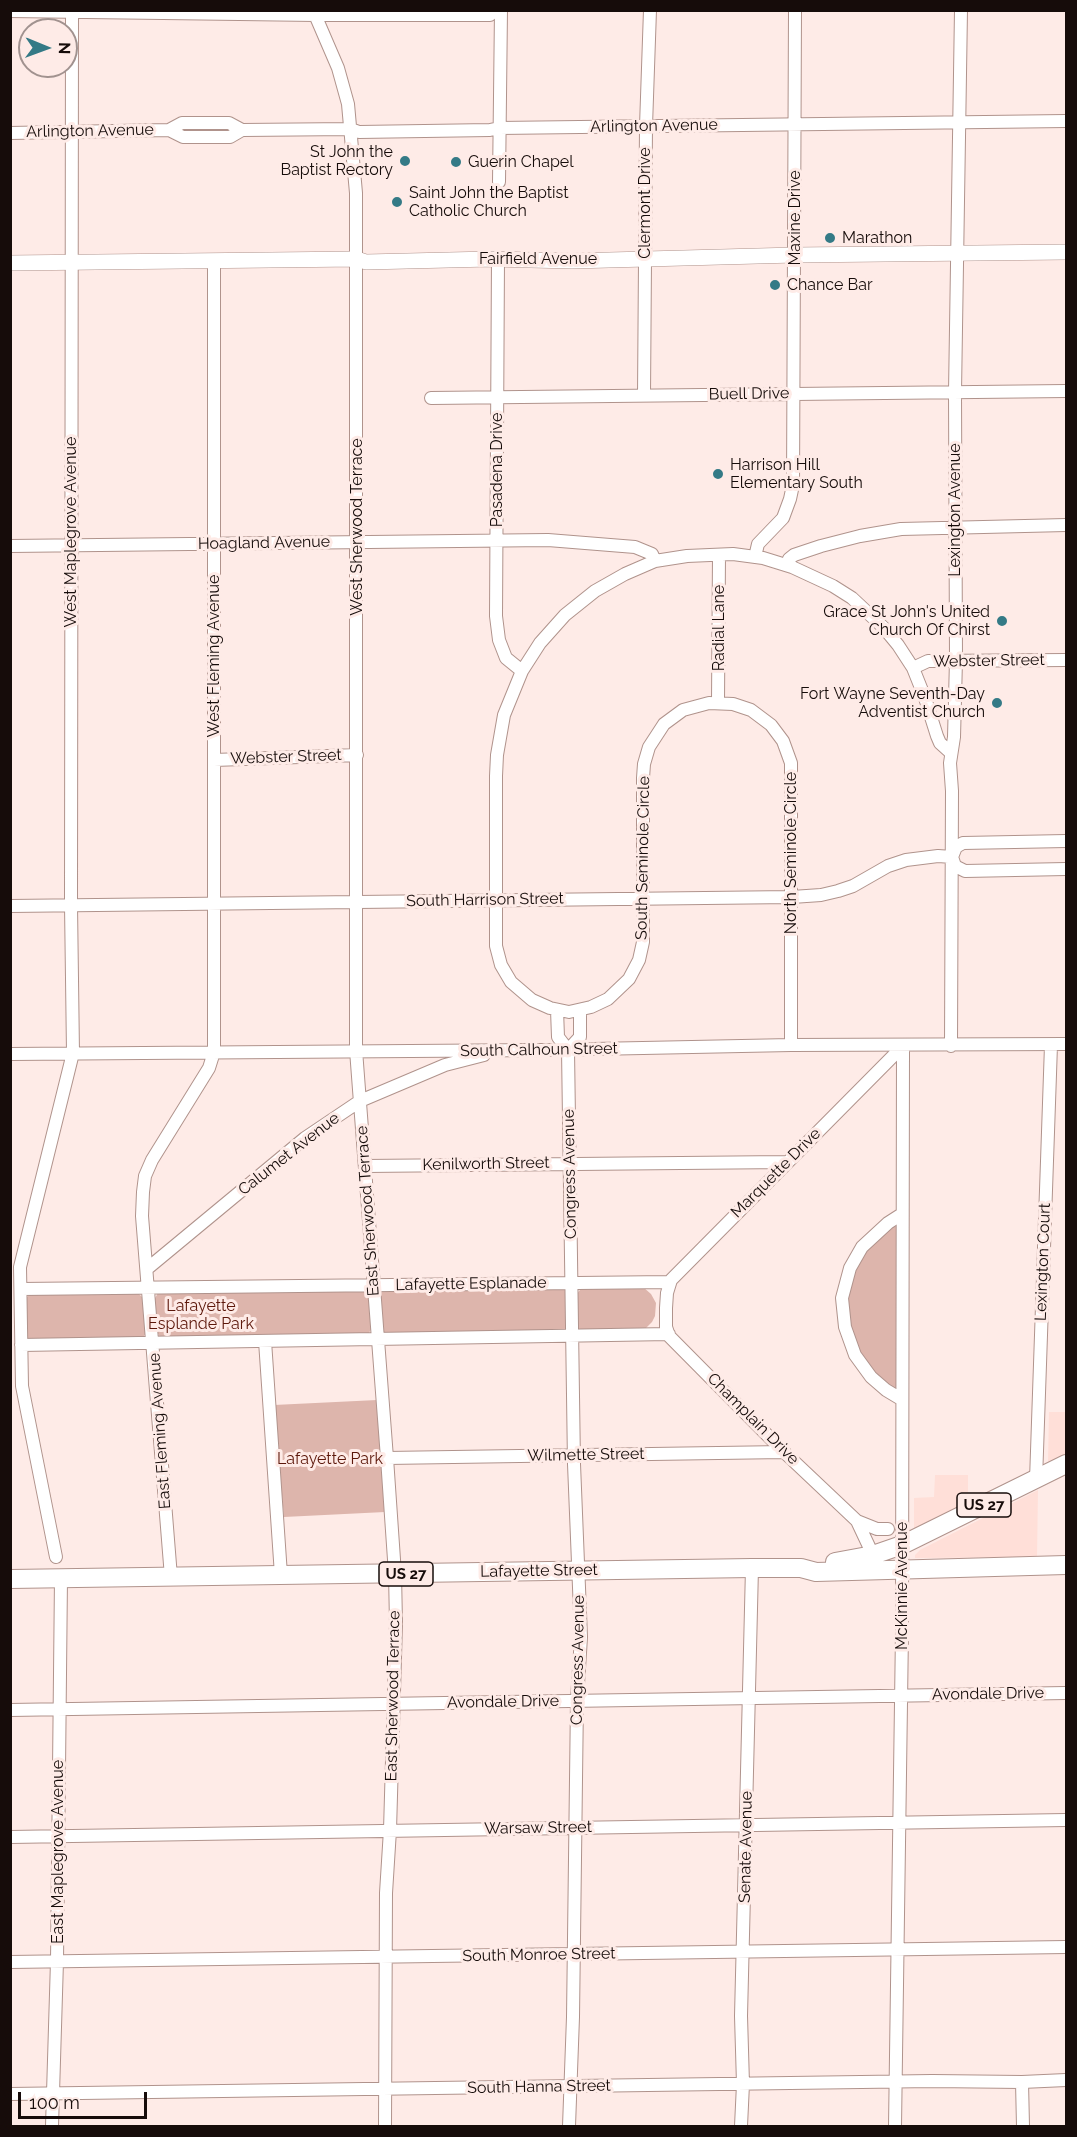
<!DOCTYPE html>
<html>
<head>
<meta charset="utf-8">
<style>
  body { margin:0 }
  #map { position:relative; width:1077px; height:2137px; overflow:hidden; background:#feebe7; font-family:Raleway,sans-serif }
  canvas { display:block }
  .frame { position:absolute; inset:0; border:12px solid #160c0a; pointer-events:none }
  .north { position:absolute; left:18px; top:18px; width:60px; height:60px; box-sizing:border-box; background:#feebe7; border:2px solid #a1928f; border-radius:50%; rotate:91deg; font-size:16px; font-weight:700; line-height:24px; text-align:center; color:#160c0a }
  .north::after { content:''; display:block; margin:auto; width:21px; height:27px; background:#347a86; clip-path:polygon(50% 0,100% 100%,50% 72%,0 100%) }
  .scale { position:absolute; left:18px; top:2092px; width:129px; height:27px; box-sizing:border-box; border:3px solid #160c0a; border-top:0; padding-left:8px; font-size:18px; line-height:21px; white-space:nowrap; color:#160c0a; -webkit-text-stroke:4px #feebe7; paint-order:stroke }
</style>
</head>
<body>
<div id="map">
<canvas width="1077" height="2137"></canvas>
<div class="frame"></div>
<div class="north">N</div>
<div class="scale">100 m</div>
</div>
<script>
const c = document.querySelector('canvas').getContext('2d');
c.lineJoin = 'round';
function fill(path, color) { c.fillStyle = color; c.fill(path, 'evenodd'); }
const shape = rows => new Path2D(rows.map(r => 'M' + r).join(''));
function trace(path, color, width, dash) { c.strokeStyle = color; c.lineWidth = width; c.lineCap = dash ? 'butt' : 'round'; c.setLineDash(dash || []); c.stroke(path); }
function label(font, color, halo, rows, align = 'center') {
  c.font = font + ' Raleway,sans-serif'; c.lineWidth = 6; c.setLineDash([]); c.textBaseline = 'middle'; c.strokeStyle = halo; c.fillStyle = color; for (const [text, x, y, turn = 0] of rows) {
    c.save(); c.translate(x, y); c.rotate((+turn || 0) * Math.PI / 180); c.textAlign = isNaN(turn) ? turn : align; if (halo) c.strokeText(text, 0, 0); c.fillText(text, 0, 0); c.restore();
  }
}
fill(shape([
  [1049,1412,1066,1412,1066,1455,1051,1463,1048,1462],
  [935,1475,968,1475,968,1504,917,1530,914,1528,914,1498,934,1497],
  [1038,1490,1037,1557,915,1558,915,1555,920,1550]
]), '#ffdfd8');
fill(shape([
  [894,1226,898,1228,897,1386,894,1389,879,1377,867,1365,858,1350,851,1334,848,1298,857,1266,868,1247,879,1235],
  [582,1287,643,1287,651,1294,656,1303,655,1316,652,1322,644,1330,580,1330,578,1327,577,1294],
  [562,1288,566,1291,567,1327,564,1331,384,1334,381,1330,380,1293,385,1289],
  [364,1290,369,1295,371,1329,368,1335,160,1337,157,1332,154,1300,158,1293],
  [138,1293,144,1299,146,1333,142,1339,30,1340,27,1337,25,1299,30,1294],
  [377,1400,385,1512,284,1517,274,1405]
]), '#ddb5ac');
const minor = shape([
  [313,10,338,68,348,104,356,193,356,1050,387,1458,395,1574,396,1623,390,1830,386,1893,385,2126],
  [10,11,316,15,490,15,495,10],
  [169,130,183,137,230,137,242,130],
  [10,133,169,130,182,123,229,123,242,130,351,129,359,132,490,130,499,128,1066,121],
  [499,182,501,10],
  [498,259,496,616,499,640,506,658,522,671],
  [644,395,646,126,650,10],
  [431,398,1066,391],
  [10,546,548,540,635,547,652,554,655,561],
  [755,557,758,544,783,518,790,499,793,485,795,10],
  [787,565,789,559,794,555,821,546,860,536,901,529,1066,525],
  [913,668,928,661,1066,660],
  [718,702,719,555],
  [214,760,357,755],
  [1066,841,963,843,956,847,952,857,955,866,965,871,1066,869],
  [10,906,792,897,821,895,838,891,853,886,888,866,906,860,938,856,952,857],
  [557,1010,558,1037,568,1050],
  [791,1045,791,763,783,741,771,725,751,710,733,704,709,703,683,710,664,724,649,747,644,764,643,778,643,942,639,960,629,979,608,999,591,1007,569,1012,550,1008,532,1000,511,982,501,965,496,946,496,776,497,755,504,715,522,671,540,643,565,615,595,591,625,574,655,561,687,556,733,554,763,558,792,567,833,586,852,598,884,628,898,645,913,668,925,698,937,736,940,743,950,752],
  [951,1046,952,791,950,763,954,737,956,660,955,392,961,10],
  [568,1050,574,1464,581,1637,577,1700,573,2017,569,2126],
  [568,1050,580,1037,580,1011],
  [10,1054,544,1050,791,1045,1066,1044],
  [365,1166,786,1162],
  [148,1268,305,1138,360,1101,445,1065,484,1055],
  [21,1289,670,1282],
  [265,1341,281,1575],
  [21,1345,669,1334],
  [901,1399,886,1390,871,1377,855,1355,845,1327,842,1298,850,1268,862,1247,888,1223,902,1214],
  [387,1458,784,1452],
  [1036,1480,1051,1045],
  [857,1521,877,1529,888,1529],
  [873,1555,857,1521,784,1452,669,1336,666,1327,666,1308,667,1293,671,1280,903,1046],
  [56,1557,22,1386,20,1267,73,1053,71,905,72,10],
  [171,1577,142,1216,143,1192,145,1176,152,1160,209,1068,214,1052,214,260],
  [10,1710,1066,1693],
  [10,1837,1066,1820],
  [10,1962,1066,1947],
  [1022,2082,1023,2126],
  [10,2094,932,2081,1022,2082,1066,2080],
  [52,2126,57,1961,61,1578],
  [741,2126,743,2084,741,2016,752,1568],
  [895,2126,902,1632,903,1046]
]);
const major = shape([
  [10,263,357,259,366,262,490,259,572,261,795,255,1066,252]
]);
const highway = shape([
  [835,1562,873,1555,902,1545,1066,1464],
  [10,1579,752,1568,801,1568,816,1572,1066,1565]
]);
trace(minor, '#b0938c', 14);
trace(major, '#b0938c', 16);
trace(highway, '#b0938c', 20);
trace(minor, '#fff', 12);
trace(major, '#fff', 15);
trace(highway, '#fff', 18);
for (const [x, y, r, color] of [
  [405,161,6,"#347a86"],
  [456,162,6,"#347a86"],
  [397,202,6,"#347a86"],
  [830,238,6,"#347a86"],
  [775,285,6,"#347a86"],
  [718,474,6,"#347a86"],
  [1002,621,6,"#347a86"],
  [997,703,6,"#347a86"]
]) { const dot = new Path2D(); dot.arc(x, y, r, 0, 2 * Math.PI); c.fillStyle = color; c.fill(dot); trace(dot, '#feebe7', 2); }
for (const [x, y, w] of [
  [984,1505,54],
  [406,1574,54]
]) { const box = new Path2D(); box.roundRect(x - w / 2, y - 12, w, 24, 4.5); c.fillStyle = '#feebe7'; c.fill(box); trace(box, '#160c0a', 1.5); }
label('bold 15px', '#160c0a', null, [
  ["US 27",984,1505],
  ["US 27",406,1574]
]);
label('16px', '#160c0a', '#feebe7', [
  ["Arlington Avenue",654,126,-1],
  ["Arlington Avenue",90,131,-1],
  ["Clermont Drive",645,203,-90],
  ["Maxine Drive",795,218,-90],
  ["Fairfield Avenue",538,259],
  ["Buell Drive",749,394,-1],
  ["Pasadena Drive",497,470,-90],
  ["Lexington Avenue",955,510,-90],
  ["West Sherwood Terrace",357,527,-90],
  ["West Maplegrove Avenue",71,532,-90],
  ["Hoagland Avenue",264,543,-1],
  ["Radial Lane",719,628,-90],
  ["West Fleming Avenue",214,656,-90],
  ["Webster Street",989,661,-1],
  ["Webster Street",286,757,-2],
  ["North Seminole Circle",791,853,-90],
  ["South Seminole Circle",643,858,-89],
  ["South Harrison Street",485,900,-1],
  ["South Calhoun Street",539,1050,-1],
  ["Calumet Avenue",289,1154,-38],
  ["Kenilworth Street",486,1164,-1],
  ["Marquette Drive",776,1173,-45],
  ["Congress Avenue",570,1174,-91],
  ["East Sherwood Terrace",368,1211,-94],
  ["Lexington Court",1043,1262,-88],
  ["Lafayette Esplanade",471,1284,-1],
  ["Champlain Drive",753,1419,45],
  ["East Fleming Avenue",160,1431,-94],
  ["Wilmette Street",586,1455,-1],
  ["Lafayette Street",539,1571,-1],
  ["McKinnie Avenue",902,1586,-90],
  ["Congress Avenue",578,1660,-89],
  ["Avondale Drive",988,1694,-1],
  ["East Sherwood Terrace",393,1696,-89],
  ["Avondale Drive",503,1702,-1],
  ["Warsaw Street",538,1828,-1],
  ["Senate Avenue",746,1847,-89],
  ["East Maplegrove Avenue",58,1852,-90],
  ["South Monroe Street",539,1955,-1],
  ["South Hanna Street",539,2087,-1]
]);
label('16px', '#160c0a', '#feebe7', [
  ["St John the",393,152,"right"],
  ["Baptist Rectory",393,170,"right"],
  ["Guerin Chapel",468,162],
  ["Saint John the Baptist",409,193],
  ["Catholic Church",409,211],
  ["Marathon",842,238],
  ["Chance Bar",787,285],
  ["Harrison Hill",730,465],
  ["Elementary South",730,483],
  ["Grace St John's United",990,612,"right"],
  ["Church Of Chirst",990,630,"right"],
  ["Fort Wayne Seventh-Day",985,694,"right"],
  ["Adventist Church",985,712,"right"]
], 'left');
label('16px', '#5c170a', '#feebe7', [
  ["Lafayette",201,1306],
  ["Esplande Park",201,1324],
  ["Lafayette Park",330,1459]
]);
</script>
</body>
</html>
